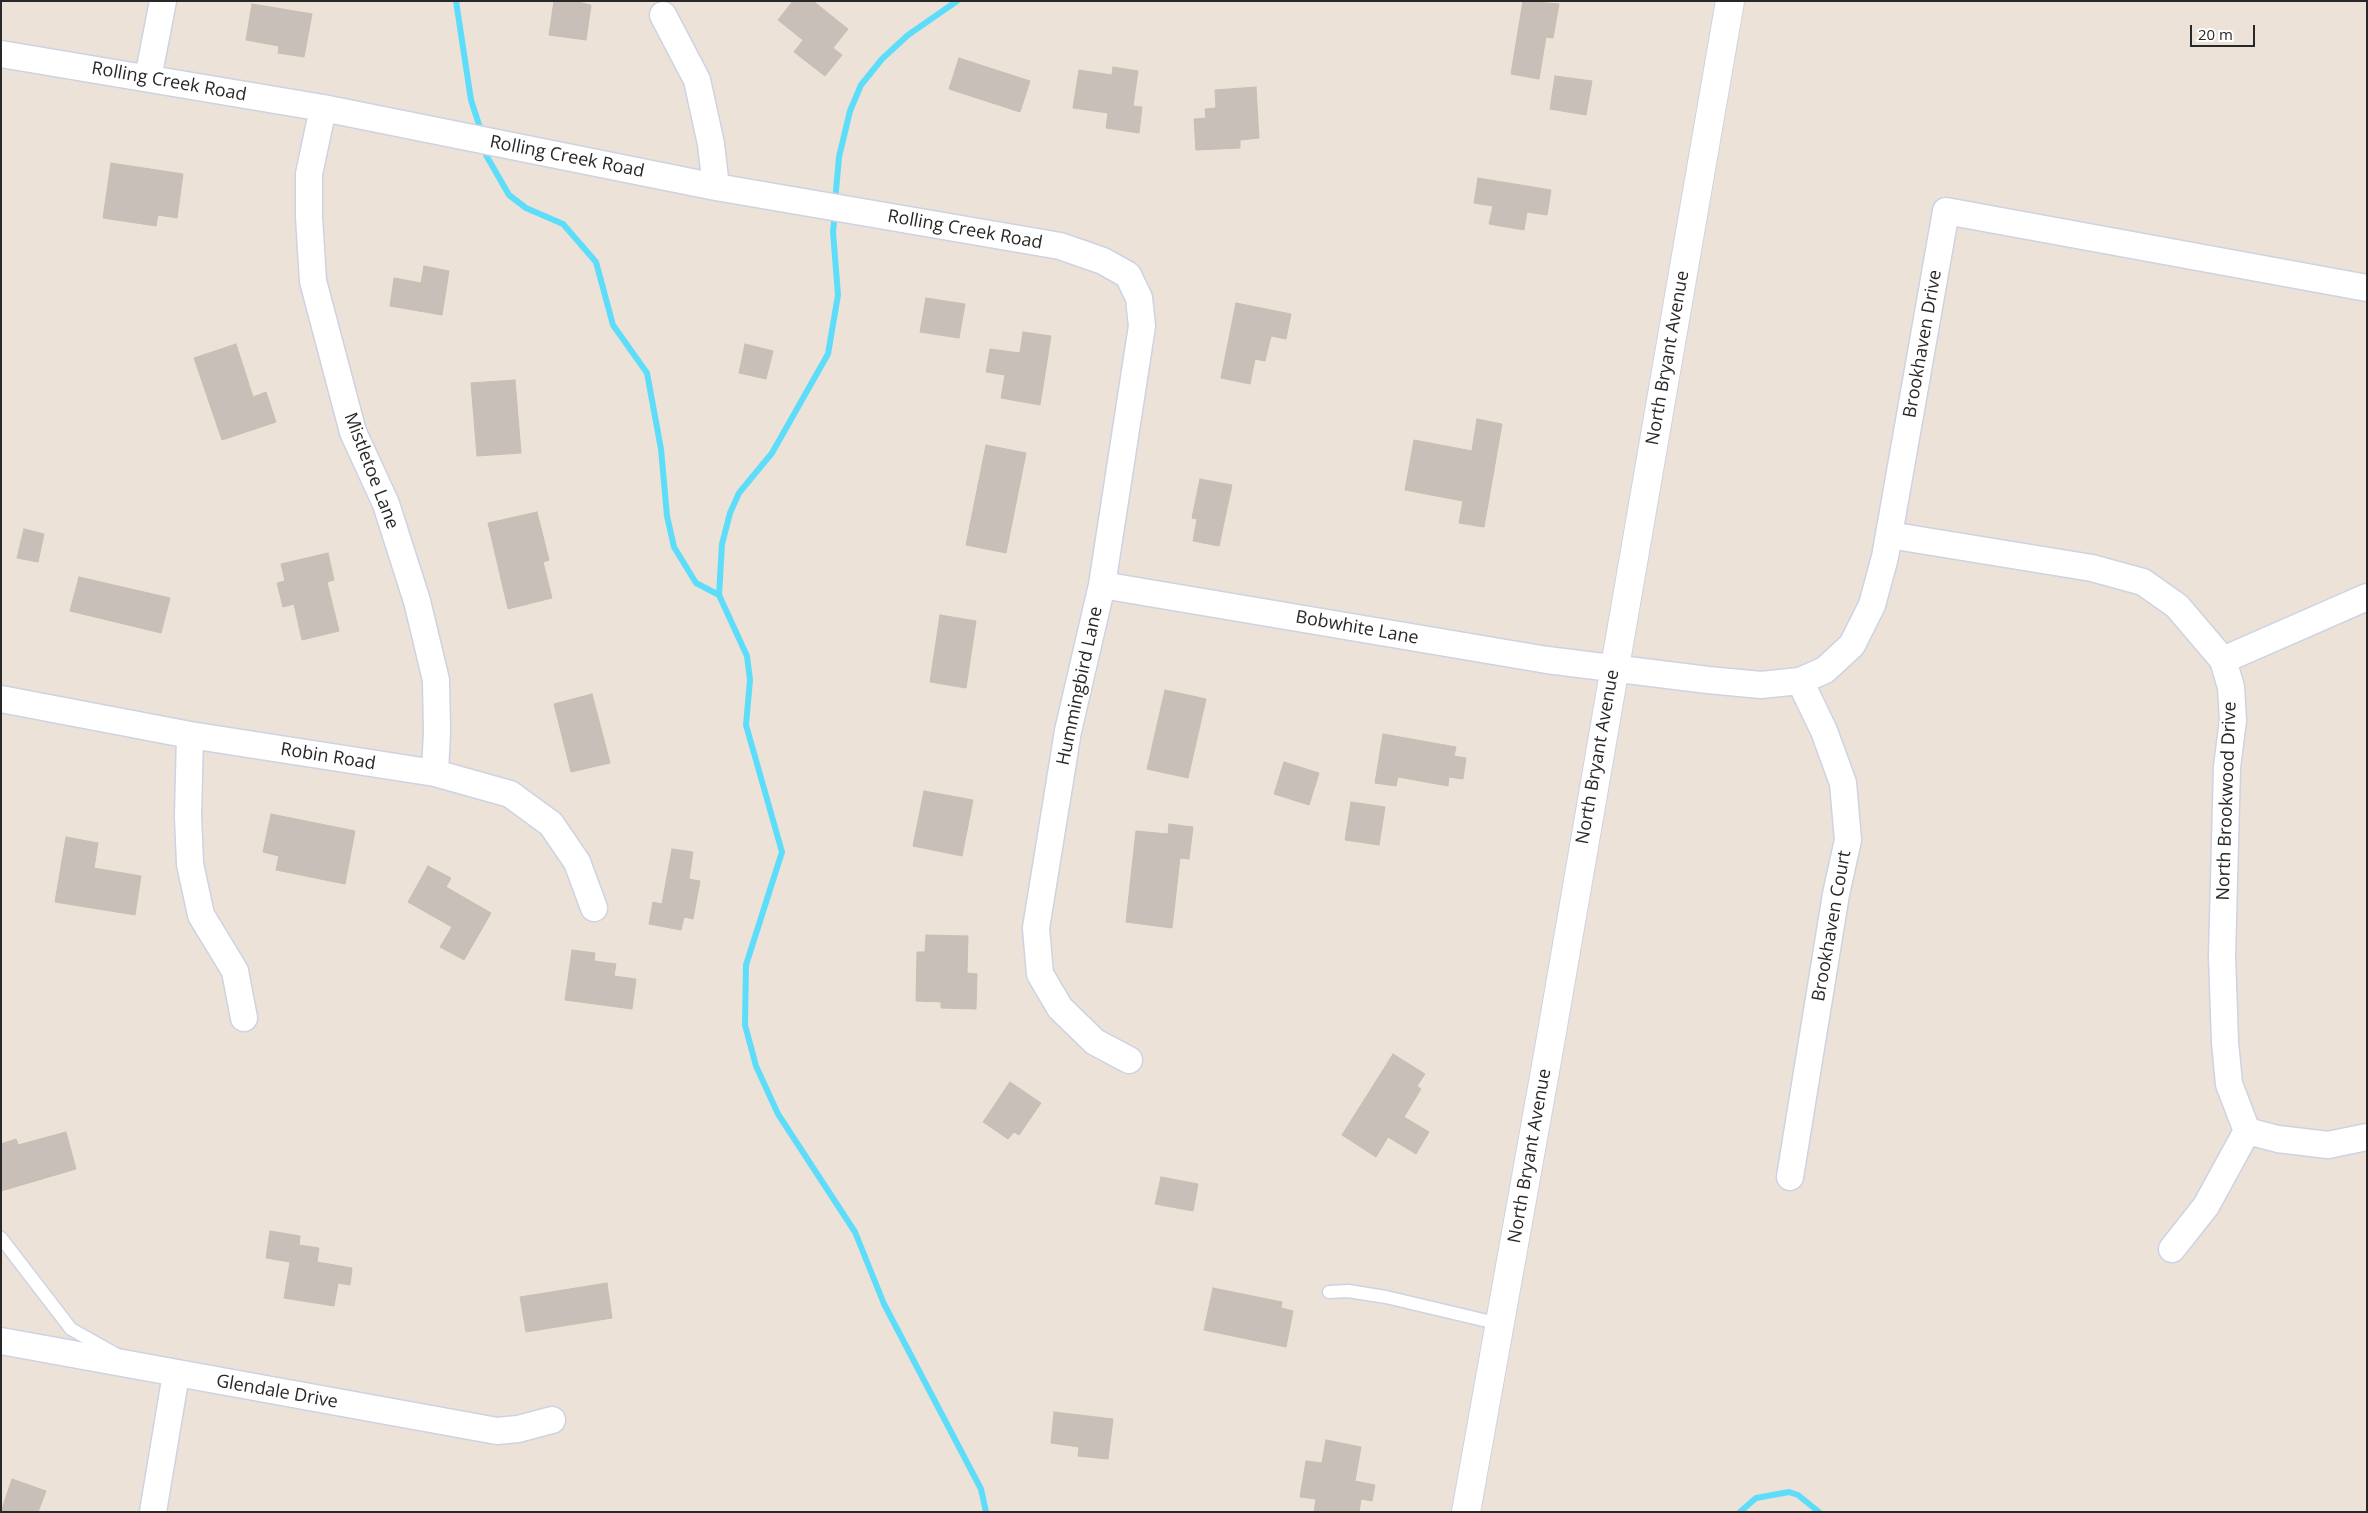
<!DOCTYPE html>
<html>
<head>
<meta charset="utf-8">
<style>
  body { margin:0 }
  #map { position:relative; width:2368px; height:1513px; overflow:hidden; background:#ece2d7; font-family:"Open Sans",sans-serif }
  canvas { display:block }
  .frame { position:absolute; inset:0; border:2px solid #282828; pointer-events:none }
  .scale { position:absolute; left:2190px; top:25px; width:65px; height:22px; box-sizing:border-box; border:2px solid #282828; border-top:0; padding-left:6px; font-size:15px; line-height:18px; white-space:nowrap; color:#282828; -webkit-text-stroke:4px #fff; paint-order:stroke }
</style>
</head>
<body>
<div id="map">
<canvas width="2368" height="1513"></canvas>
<div class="frame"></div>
<div class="scale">20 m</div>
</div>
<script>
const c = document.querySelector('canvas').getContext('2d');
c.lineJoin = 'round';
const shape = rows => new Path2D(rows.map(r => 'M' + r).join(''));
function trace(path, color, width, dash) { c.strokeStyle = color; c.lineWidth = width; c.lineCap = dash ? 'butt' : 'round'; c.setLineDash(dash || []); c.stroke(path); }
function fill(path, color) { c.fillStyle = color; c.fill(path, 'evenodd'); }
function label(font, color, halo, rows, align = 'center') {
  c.font = font + ' "Open Sans",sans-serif'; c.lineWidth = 4.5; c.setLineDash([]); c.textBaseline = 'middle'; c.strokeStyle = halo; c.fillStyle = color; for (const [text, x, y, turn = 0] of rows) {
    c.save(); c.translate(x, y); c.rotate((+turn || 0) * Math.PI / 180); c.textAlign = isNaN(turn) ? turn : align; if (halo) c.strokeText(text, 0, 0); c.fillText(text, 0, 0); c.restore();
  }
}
trace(shape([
  [456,1,471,100,482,134],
  [484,146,486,155,509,195,526,208,563,224,596,262,613,325,647,373,661,449,667,516,674,547,696,583,719,595],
  [835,202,839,157,850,111,861,85,882,59,908,35,957,1],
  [835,212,833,232,838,295,828,354,772,453,739,493,730,513,722,544,719,595,747,656,750,680,746,725,782,852,746,965,745,1025,756,1066,778,1114,855,1232,884,1304,981,1489,986,1512],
  [1740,1512,1756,1498,1789,1492,1798,1495,1819,1512]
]), '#5eddfb', 6);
const building = shape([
  [554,1,574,1,591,5,586,40,549,35,554,1],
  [793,1,813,1,848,29,833,48,842,55,825,76,794,52,803,40,778,20,793,1],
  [1523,1,1559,4,1553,38,1546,37,1539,79,1511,74,1523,1],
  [252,4,312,14,304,57,278,53,279,46,246,40,252,4],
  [959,58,1030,81,1020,112,949,89,959,58],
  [1113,67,1138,71,1133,106,1142,107,1139,133,1106,128,1108,113,1073,108,1079,70,1112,75,1113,67],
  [1555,76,1592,81,1586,115,1550,109,1555,76],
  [1256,87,1259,138,1240,140,1240,148,1196,150,1194,119,1206,118,1205,109,1216,108,1215,90,1256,87],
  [111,163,183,174,177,218,158,215,156,226,103,218,111,163],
  [1478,178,1551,190,1547,215,1527,212,1524,230,1489,224,1493,206,1474,203,1478,178],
  [424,266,449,271,442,315,390,306,394,278,421,283,424,266],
  [926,298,965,304,959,338,920,332,926,298],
  [1236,303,1291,314,1286,339,1271,336,1265,361,1255,359,1250,384,1221,378,1236,303],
  [1023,332,1051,336,1040,405,1001,398,1005,375,986,372,990,349,1020,353,1023,332],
  [236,344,253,397,266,392,276,422,222,440,194,358,236,344],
  [745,344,773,351,766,379,739,373,745,344],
  [515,380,521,453,477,456,471,383,515,380],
  [1477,419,1502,424,1484,527,1459,523,1463,501,1405,490,1414,440,1472,451,1477,419],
  [986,445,1026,453,1006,553,966,545,986,445],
  [1200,479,1232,485,1219,546,1193,541,1197,519,1192,518,1200,479],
  [537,512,549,560,543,562,552,598,508,609,488,523,537,512],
  [24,529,44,534,38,562,17,558,24,529],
  [328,553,334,580,327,582,339,631,302,640,294,604,283,607,277,583,285,581,281,564,328,553],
  [79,577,170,598,161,633,70,611,79,577],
  [940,615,976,621,966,688,930,682,940,615],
  [1165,690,1206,699,1188,778,1147,769,1165,690],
  [592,694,610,763,571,772,554,704,592,694],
  [1383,734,1456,747,1454,756,1466,758,1463,779,1449,777,1448,786,1398,777,1396,786,1375,783,1383,734],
  [1284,762,1319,773,1309,805,1274,794,1284,762],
  [924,791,973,800,962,856,913,846,924,791],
  [1351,802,1385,807,1379,845,1345,840,1351,802],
  [271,814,355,831,345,884,276,870,279,856,263,852,271,814],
  [1169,824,1193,827,1189,859,1180,858,1172,928,1126,922,1136,831,1168,834,1169,824],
  [66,837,98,843,94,868,141,876,135,915,55,902,66,837],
  [672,849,693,852,689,879,700,881,693,919,684,917,681,930,649,924,653,902,662,904,672,849],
  [428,866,451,878,446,887,491,913,464,960,440,947,452,927,408,902,428,866],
  [926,935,968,936,967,973,977,974,976,1009,941,1008,941,1002,916,1001,917,952,925,952,926,935],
  [572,950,595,953,594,961,616,964,614,976,636,979,632,1009,565,1000,572,950],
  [1393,1054,1425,1074,1417,1086,1421,1089,1404,1117,1429,1132,1416,1154,1388,1137,1376,1157,1342,1135,1393,1054],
  [1010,1082,1041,1103,1019,1135,1014,1132,1008,1139,983,1122,1010,1082],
  [66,1132,76,1169,1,1191,1,1144,16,1139,18,1145,66,1132],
  [1161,1177,1198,1184,1193,1211,1155,1204,1161,1177],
  [270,1231,300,1236,299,1245,319,1248,317,1262,352,1268,350,1285,338,1283,334,1306,284,1298,290,1262,266,1258,270,1231],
  [607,1283,612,1318,526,1332,520,1297,607,1283],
  [1213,1288,1282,1302,1281,1308,1293,1311,1286,1347,1204,1330,1213,1288],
  [1054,1412,1113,1419,1108,1459,1078,1456,1079,1447,1051,1443,1054,1412],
  [1326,1440,1361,1447,1355,1481,1375,1485,1372,1501,1361,1499,1359,1512,1314,1512,1316,1499,1300,1497,1306,1461,1322,1463,1326,1440],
  [12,1479,46,1491,38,1512,1,1512,12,1479]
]);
fill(building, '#c7bfb8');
trace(building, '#c8beb1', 1);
const service = shape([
  [1,1238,71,1329,119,1356],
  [1329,1292,1348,1291,1386,1297,1500,1324]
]);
const minor = shape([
  [663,15,697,80,711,144,716,187],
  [1,54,323,108,716,187,1060,246,1103,261,1128,275,1139,298,1142,326,1102,585,1068,731,1036,928,1040,974,1060,1008,1095,1042,1129,1060],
  [148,78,163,1],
  [323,108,309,174,309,217,313,281,353,432,386,504,417,601,436,680,437,731,435,773],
  [1889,535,2092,568,2143,582,2177,606,2223,660,2231,687,2233,720,2227,767,2222,956,2225,1042,2229,1084,2247,1131],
  [1102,585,1547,660,1708,680,1761,685,1800,681,1825,670,1852,645,1872,605,1885,557,1946,211,2367,288],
  [2223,660,2367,597],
  [1,699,190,735,435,773,510,794,551,824,577,862,594,908],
  [190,735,188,816,190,864,201,915,235,971,244,1018],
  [2247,1131,2278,1139,2328,1145,2367,1137],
  [1790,1177,1836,894,1848,840,1843,783,1824,731,1800,681],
  [2172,1249,2206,1206,2247,1131],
  [1,1341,497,1431,518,1429,552,1420],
  [153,1512,176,1374]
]);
const tertiary = shape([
  [1466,1512,1549,1049,1730,1]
]);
trace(service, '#cdd3e3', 15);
trace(minor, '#cdd3e3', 29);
trace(tertiary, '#cdd3e3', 30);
trace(service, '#fff', 12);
trace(minor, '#fff', 26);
trace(tertiary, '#fff', 28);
label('18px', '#282828', '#fff', [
  ["Rolling Creek Road",169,82,10],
  ["Rolling Creek Road",567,157,11],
  ["Rolling Creek Road",965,230,10],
  ["Brookhaven Drive",1923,344,-80],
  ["North Bryant Avenue",1668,358,-80],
  ["Mistletoe Lane",371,471,69],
  ["Bobwhite Lane",1357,628,10],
  ["Hummingbird Lane",1080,686,-78],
  ["Robin Road",328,757,9],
  ["North Bryant Avenue",1598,757,-80],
  ["North Brookwood Drive",2227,801,-88],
  ["Brookhaven Court",1832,926,-80],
  ["North Bryant Avenue",1530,1156,-80],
  ["Glendale Drive",277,1392,10]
]);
</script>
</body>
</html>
